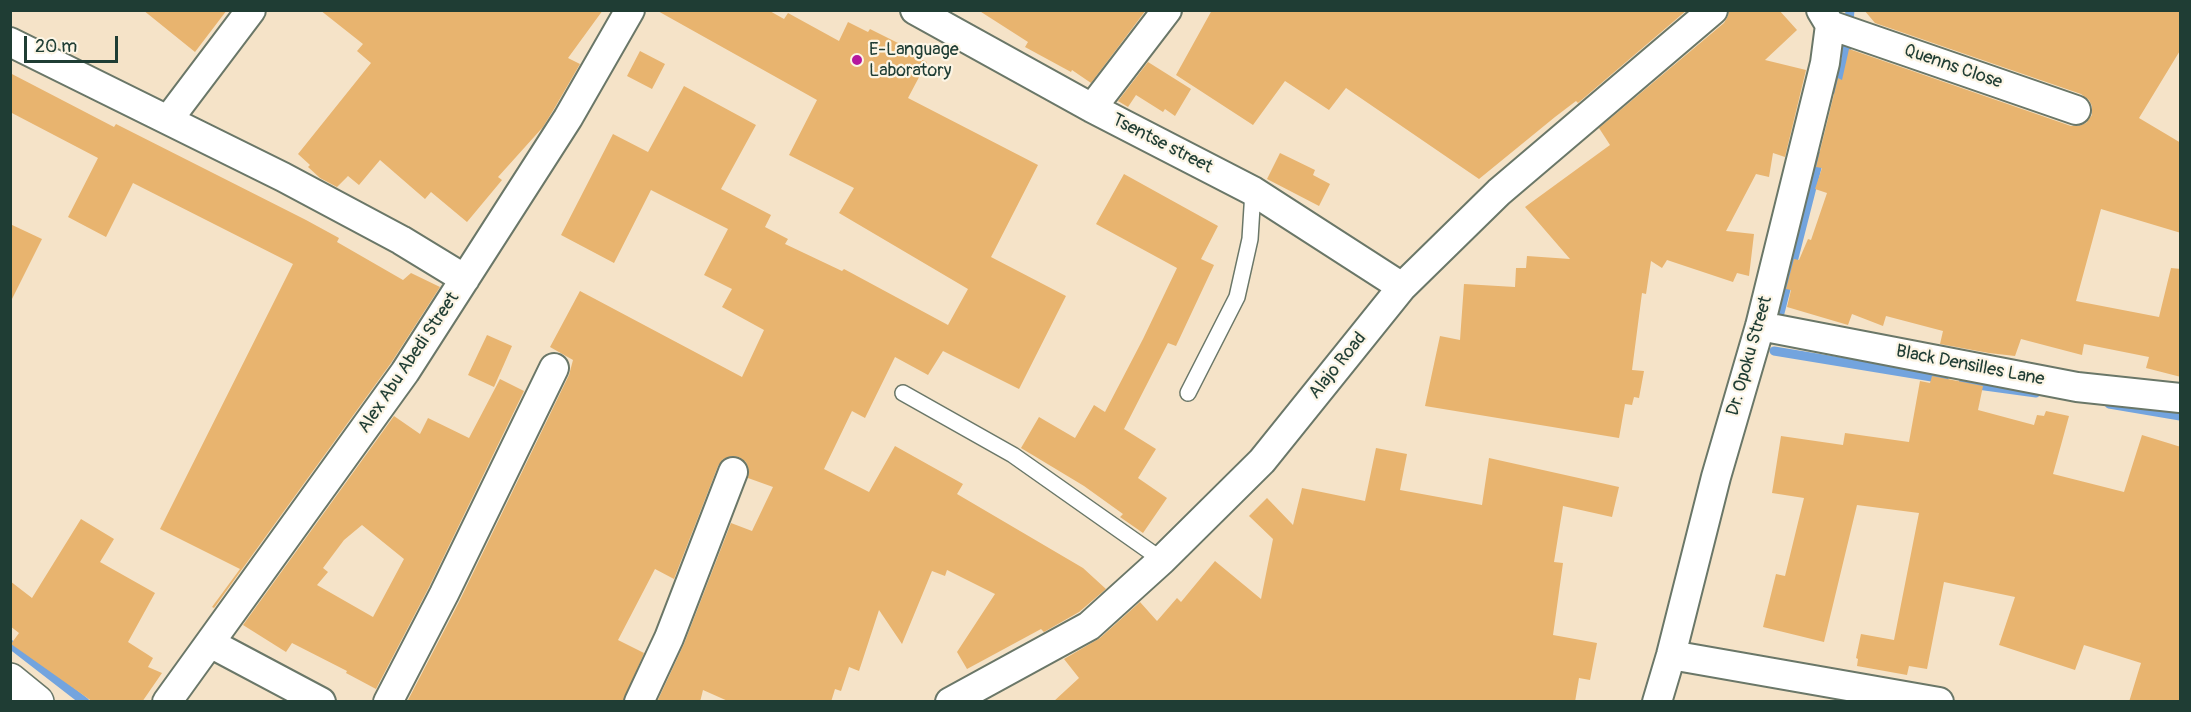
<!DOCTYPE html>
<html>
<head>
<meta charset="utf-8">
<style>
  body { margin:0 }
  #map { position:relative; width:2191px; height:712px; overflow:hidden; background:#f5e3c8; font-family:Pangolin,sans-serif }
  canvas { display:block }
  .frame { position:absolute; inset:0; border:12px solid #1f3d34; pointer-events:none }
  .scale { position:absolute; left:24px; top:36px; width:94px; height:27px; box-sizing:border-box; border:3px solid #1f3d34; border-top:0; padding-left:8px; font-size:18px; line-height:21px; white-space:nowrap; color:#1f3d34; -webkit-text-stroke:4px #fcf5e5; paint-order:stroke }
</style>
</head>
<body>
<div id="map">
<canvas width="2191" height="712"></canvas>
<div class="frame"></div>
<div class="scale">20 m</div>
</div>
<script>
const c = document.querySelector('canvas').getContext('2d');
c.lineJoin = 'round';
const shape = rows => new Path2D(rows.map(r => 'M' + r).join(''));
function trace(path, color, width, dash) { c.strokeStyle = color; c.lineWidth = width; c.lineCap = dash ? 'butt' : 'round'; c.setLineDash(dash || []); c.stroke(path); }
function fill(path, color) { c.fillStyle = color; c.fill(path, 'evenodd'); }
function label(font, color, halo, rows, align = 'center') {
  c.font = font + ' Pangolin,sans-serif'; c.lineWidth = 4.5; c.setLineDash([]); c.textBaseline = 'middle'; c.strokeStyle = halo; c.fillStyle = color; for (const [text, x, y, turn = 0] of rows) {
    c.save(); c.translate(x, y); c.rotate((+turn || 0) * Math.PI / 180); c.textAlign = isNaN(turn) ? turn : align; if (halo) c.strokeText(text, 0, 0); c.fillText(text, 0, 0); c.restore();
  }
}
trace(shape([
  [1837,91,1846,59,1850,10],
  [1780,313,1820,156],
  [1774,351,1944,379],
  [1963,383,2036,393],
  [2109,404,2180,416],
  [10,644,85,702]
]), '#73a4de', 9);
fill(shape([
  [143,10,227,10,195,52],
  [320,10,603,10,568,58,580,64,554,109,543,127,498,177,502,180,467,222,431,192,425,199,380,160,359,185,348,176,337,187,320,178,308,167,310,165,298,154,371,63,357,51,363,44],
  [656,10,768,10,784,19,788,13,839,41,848,22,868,32,870,29,910,49,908,53,927,62,908,98,1038,165,991,257,1066,296,1019,389,943,351,928,375,895,357,865,418,852,411,824,469,869,492,895,446,963,484,957,494,1083,568,1106,589,1079,612,1044,632,1041,629,967,669,957,652,995,594,947,570,945,576,932,571,902,644,879,610,859,671,849,667,841,691,835,689,831,702,730,702,703,690,700,702,657,702,684,644,731,523,752,531,773,487,748,478,749,470,746,462,739,457,731,456,723,459,718,466,674,579,655,569,618,640,644,653,623,702,407,702,459,602,569,375,573,360,550,347,580,291,742,377,764,330,722,307,732,289,704,275,728,229,651,190,614,263,561,235,613,134,648,152,684,86,756,125,721,189,771,215,765,227,788,239,785,244,842,271,844,269,948,325,968,289,839,213,854,188,789,155,817,100],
  [978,10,1146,10,1091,83,1072,70,1071,72,1025,47,1028,42],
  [1212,10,1687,10,1578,103,1576,101,1555,117,1479,179,1346,88,1329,110,1285,81,1253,125,1176,75],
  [1729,10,1779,10,1797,30,1765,60,1806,70,1785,157,1773,153,1769,177,1756,174,1726,231,1754,234,1749,276,1737,273,1733,282,1667,260,1662,268,1651,261,1646,294,1642,293,1632,370,1644,371,1639,398,1634,397,1632,405,1625,404,1619,438,1425,406,1440,336,1460,340,1464,284,1515,287,1516,268,1526,268,1527,256,1570,259,1525,207,1610,145,1599,128,1724,23,1728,16],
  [1864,10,2181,10,2181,49,2139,118,2181,143,2181,233,2101,209,2076,301,2159,317,2171,268,2181,269,2181,377,2146,368,2149,357,2084,344,2082,355,2021,339,2015,356,1989,353,1940,344,1943,331,1886,316,1883,326,1852,314,1848,325,1787,307,1791,290,1786,289,1794,259,1799,260,1808,239,1811,240,1827,193,1815,189,1822,168,1816,167,1838,78,1842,80,1849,49,2071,126,2079,126,2086,123,2092,115,2092,106,2089,100,2081,94,1875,23],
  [640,51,665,64,652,89,627,76],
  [1148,62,1191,89,1175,116,1165,109,1163,112,1136,95,1128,107,1118,101],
  [10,73,114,127,116,124,306,220,339,238,337,242,403,280,411,273,440,287,391,363,214,608,212,607,240,569,160,529,293,264,133,183,106,237,68,217,98,158,10,112],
  [1280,153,1315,170,1313,175,1330,184,1319,206,1267,179],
  [1124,174,1218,226,1201,259,1214,265,1176,346,1168,343,1124,429,1156,449,1138,478,1167,498,1143,533,1120,517,1123,514,1084,486,1021,448,1039,417,1075,438,1094,405,1105,412,1143,339,1177,268,1096,224],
  [10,224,42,239,10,303],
  [487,335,512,346,494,387,468,375],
  [1932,376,1983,386,1978,410,2034,425,2037,415,2044,416,2046,411,2069,416,2053,474,2124,492,2142,435,2181,447,2181,702,2129,702,2141,663,2084,645,2075,670,1999,645,2015,597,1944,582,1927,669,1909,666,1907,675,1857,666,1858,659,1856,658,1861,634,1894,640,1919,513,1857,505,1824,642,1763,627,1776,574,1785,576,1804,498,1772,493,1781,436,1843,445,1845,433,1909,442,1920,381,1930,383],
  [500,379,524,391,429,587,376,689,346,673,347,671,292,643,286,652,243,625,394,416,420,434,428,418,469,438],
  [362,525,404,559,373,617,317,585,328,572,323,568,344,540],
  [1376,448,1407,454,1400,490,1482,505,1489,458,1619,487,1612,517,1563,506,1554,562,1563,563,1553,635,1597,643,1590,680,1579,678,1575,702,1053,702,1079,678,1064,659,1100,638,1140,602,1157,621,1177,598,1181,602,1215,561,1261,599,1273,539,1249,516,1267,498,1293,525,1302,488,1365,501],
  [81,519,114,539,100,562,155,593,128,642,153,658,148,667,162,673,142,702,93,702,11,644,19,633,10,626,10,581,32,598]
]), '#e8b46f');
const service = shape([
  [903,393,1013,455,1162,560],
  [1188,393,1237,297,1250,239,1253,191]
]);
const minor = shape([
  [915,10,1092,108,1253,191,1402,287],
  [1830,25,2076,110],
  [10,42,283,177,401,240,465,279],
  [1092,108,1167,10],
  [168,120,251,10],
  [1760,326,2077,387,2180,398],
  [210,643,321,702],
  [1671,655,1939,702],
  [167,702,405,372,568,118,630,10],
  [388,702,444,594,554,368],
  [639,702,669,638,733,472],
  [950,702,1089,626,1162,560,1262,461,1402,287,1499,192,1713,10],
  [1657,702,1671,655,1716,477,1760,326,1825,63,1830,25,1821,10]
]);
const tertiary = shape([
  [10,680,37,702]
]);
trace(service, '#6a7768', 18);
trace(minor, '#6a7768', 32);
trace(tertiary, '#6a7768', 36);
trace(service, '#fff', 15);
trace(minor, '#fff', 28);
trace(tertiary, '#fff', 33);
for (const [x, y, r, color] of [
  [857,60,6,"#b5179e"]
]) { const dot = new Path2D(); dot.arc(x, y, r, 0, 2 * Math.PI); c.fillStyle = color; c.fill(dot); trace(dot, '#fcf5e5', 2); }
label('18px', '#1f3d34', '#fcf5e5', [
  ["E-Language",869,50],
  ["Laboratory",869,71]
], 'left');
label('18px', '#1f3d34', '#fcf5e5', [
  ["Quenns Close",1953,67,19],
  ["Tsentse street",1162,144,27],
  ["Dr. Opoku Street",1750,356,-74],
  ["Alex Abu Abedi Street",409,363,-56],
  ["Alajo Road",1338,366,-51],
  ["Black Densilles Lane",1970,366,11]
]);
</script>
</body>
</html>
